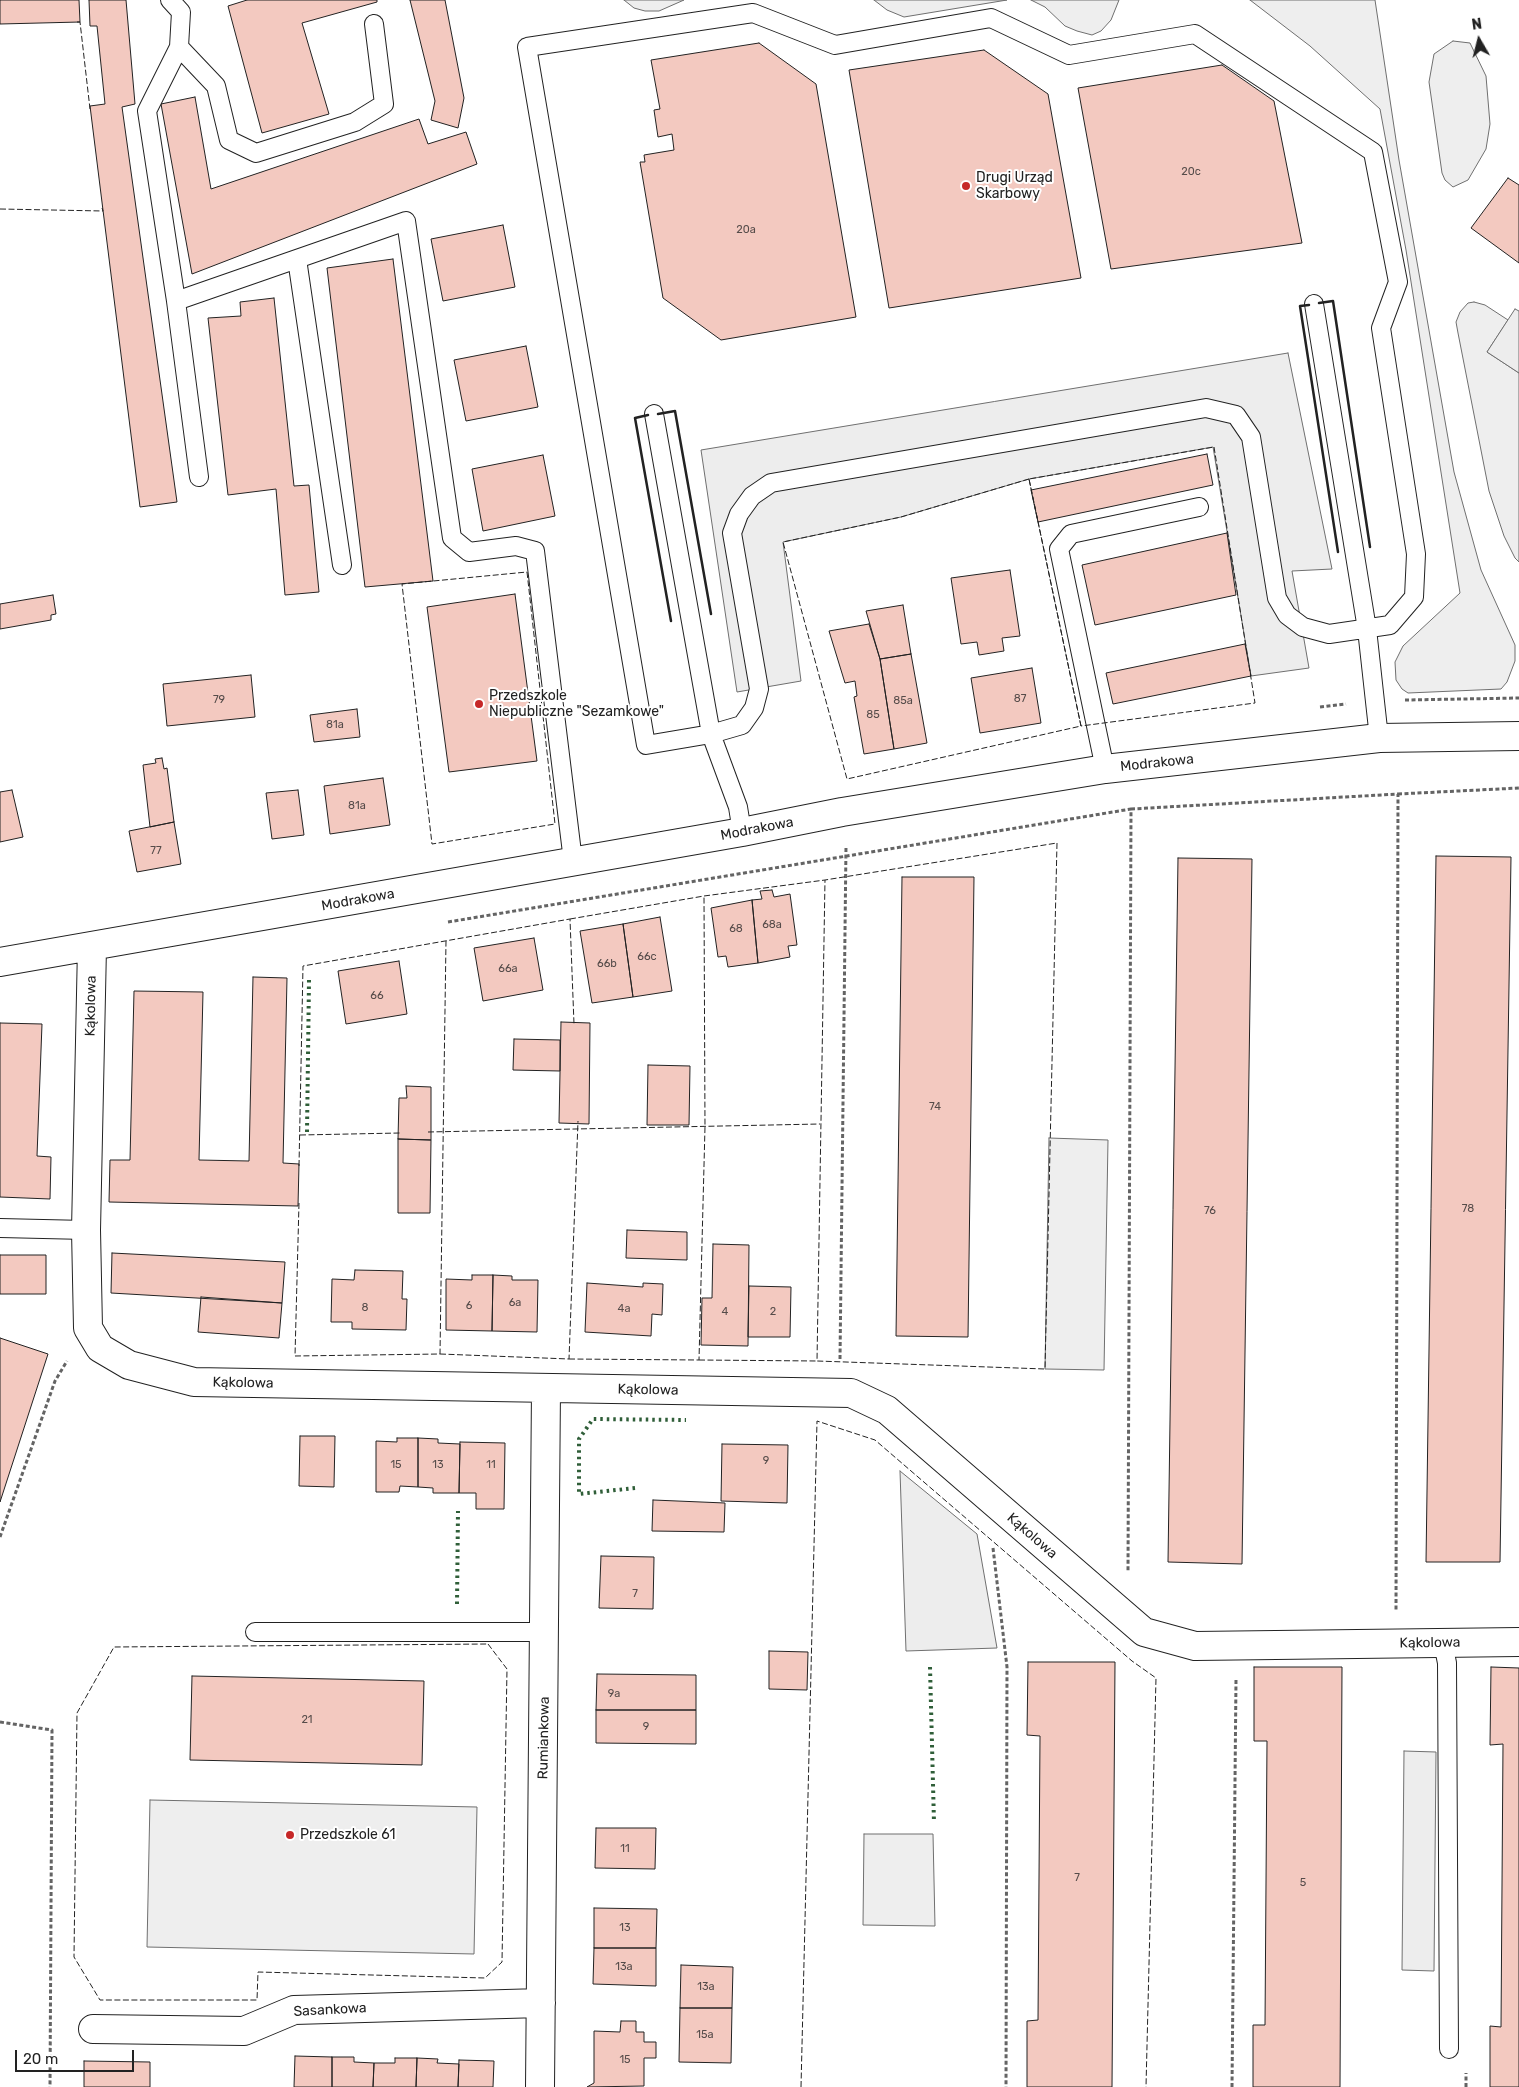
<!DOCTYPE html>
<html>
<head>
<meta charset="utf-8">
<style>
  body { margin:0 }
  #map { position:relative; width:1519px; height:2087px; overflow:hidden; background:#fff; font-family:Rubik,sans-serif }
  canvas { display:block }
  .north { position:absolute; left:1454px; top:15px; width:50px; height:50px; -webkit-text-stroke:4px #fff; paint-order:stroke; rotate:352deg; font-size:14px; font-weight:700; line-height:20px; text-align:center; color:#222 }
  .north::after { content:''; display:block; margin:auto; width:18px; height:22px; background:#222; clip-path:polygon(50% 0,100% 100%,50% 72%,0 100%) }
  .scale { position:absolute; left:15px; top:2050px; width:119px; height:22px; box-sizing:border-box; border:2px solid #222; border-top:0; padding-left:6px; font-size:15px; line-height:18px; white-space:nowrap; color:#222; -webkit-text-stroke:4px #fff; paint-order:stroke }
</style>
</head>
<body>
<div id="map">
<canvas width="1519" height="2087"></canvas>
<div class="north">N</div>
<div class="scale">20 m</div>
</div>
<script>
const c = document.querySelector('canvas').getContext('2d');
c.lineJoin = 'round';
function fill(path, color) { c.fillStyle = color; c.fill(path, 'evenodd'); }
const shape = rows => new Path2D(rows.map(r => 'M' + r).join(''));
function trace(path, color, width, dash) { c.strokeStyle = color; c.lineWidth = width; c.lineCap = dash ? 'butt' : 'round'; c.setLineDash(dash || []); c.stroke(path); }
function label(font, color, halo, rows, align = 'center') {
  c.font = font + ' Rubik,sans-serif'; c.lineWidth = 4; c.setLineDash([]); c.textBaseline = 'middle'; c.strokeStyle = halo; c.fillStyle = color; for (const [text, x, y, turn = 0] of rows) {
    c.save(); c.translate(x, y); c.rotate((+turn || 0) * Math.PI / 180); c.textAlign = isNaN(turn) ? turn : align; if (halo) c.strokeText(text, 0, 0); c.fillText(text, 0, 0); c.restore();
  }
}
const green = shape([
  [624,0,684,0,659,11,645,11,634,8,624,0],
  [874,0,1007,0,904,17,887,10,874,0],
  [1031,0,1119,0,1111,20,1101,31,1092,35,1077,31,1065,26,1045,7,1031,0],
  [1250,0,1375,0,1399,160,1454,472,1481,570,1515,645,1515,661,1507,682,1501,689,1408,693,1402,689,1396,680,1395,662,1403,646,1460,593,1406,250,1380,109,1310,46,1250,0],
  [1453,41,1470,43,1486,76,1490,124,1486,149,1468,180,1453,187,1445,180,1442,173,1429,82,1434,54,1453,41],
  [1474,302,1485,305,1508,320,1487,352,1519,373,1519,562,1515,558,1504,536,1489,491,1458,333,1456,322,1460,312,1468,303,1474,302],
  [1049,1138,1108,1140,1104,1370,1045,1369,1049,1138],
  [150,1800,477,1807,474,1954,147,1947,150,1800],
  [864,1834,933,1834,935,1926,863,1925,864,1834]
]);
fill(green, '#eee');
trace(green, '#6f6f6f', 1);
const parking = shape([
  [1515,309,1519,311,1519,373,1487,352,1515,309],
  [1288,353,1332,569,1292,571,1309,668,1251,676,1213,447,1029,479,901,517,783,542,801,681,737,692,701,450,1288,353],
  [900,1471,977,1534,997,1648,906,1651,900,1471],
  [1404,1751,1436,1752,1434,1971,1402,1970,1404,1751]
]);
fill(parking, '#ededed');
trace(parking, '#6f6f6f', 1);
const building = shape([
  [0,0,79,0,80,22,0,24,0,0],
  [89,0,126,0,135,104,122,107,177,502,140,507,90,106,105,104,97,26,90,26,89,0],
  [247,0,377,0,377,2,302,23,329,114,262,133,228,6,247,0],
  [410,0,445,0,464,98,458,128,431,120,435,101,410,0],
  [759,43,816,84,856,317,721,340,663,298,640,162,645,162,644,155,674,150,672,134,658,137,654,110,660,109,651,60,759,43],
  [984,50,1048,94,1081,278,889,308,849,70,984,50],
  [1222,65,1274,101,1302,243,1111,269,1078,88,1222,65],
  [195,97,211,189,419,119,428,144,466,132,477,164,192,274,161,104,195,97],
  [1508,178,1519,185,1519,263,1471,228,1508,178],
  [503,225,515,287,443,301,431,239,503,225],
  [393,259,433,581,365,587,327,268,393,259],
  [274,298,294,486,309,485,319,592,285,595,276,489,228,495,208,318,241,316,240,302,274,298],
  [526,346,538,407,466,421,454,360,526,346],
  [1207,454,1213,485,1038,522,1031,490,1207,454],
  [543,455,555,516,483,531,472,469,543,455],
  [1227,533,1236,595,1095,625,1082,565,1227,533],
  [1010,570,1020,636,1002,638,1004,651,979,655,977,642,961,644,951,578,1010,570],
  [515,594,537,761,449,772,427,607,515,594],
  [53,595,56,614,51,615,51,620,0,629,0,604,53,595],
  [903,605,911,654,880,659,866,611,903,605],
  [869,624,880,659,894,749,864,754,854,697,857,696,855,681,845,683,829,631,869,624],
  [1245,644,1251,676,1113,704,1106,673,1245,644],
  [911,654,927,743,894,749,880,659,911,654],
  [1032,668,1041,723,980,733,971,678,1032,668],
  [251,675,255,717,167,726,163,684,251,675],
  [357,709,360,737,314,742,310,715,357,709],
  [162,758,164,769,167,768,174,822,150,827,143,765,156,763,155,759,162,758],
  [383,778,390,825,330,834,324,786,383,778],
  [12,790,23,837,0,842,0,792,12,790],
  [298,790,304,835,272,839,266,793,298,790],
  [174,822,181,864,137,872,129,831,174,822],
  [1436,856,1511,857,1500,1562,1426,1562,1436,856],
  [1178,858,1252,859,1242,1564,1168,1562,1178,858],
  [902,877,974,877,968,1337,896,1336,902,877],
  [772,890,774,897,790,894,797,945,788,946,790,957,758,963,752,900,762,899,760,891,772,890],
  [752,900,758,963,728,967,726,956,718,957,711,908,752,900],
  [660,917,672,991,633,997,623,924,660,917],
  [623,924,633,997,592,1003,580,931,623,924],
  [534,938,543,990,483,1001,474,948,534,938],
  [399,961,407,1014,346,1024,338,971,399,961],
  [253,977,287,978,283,1163,299,1164,298,1206,109,1202,110,1160,130,1160,134,991,203,992,199,1160,249,1161,253,977],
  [561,1022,590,1023,589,1124,559,1123,561,1022],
  [0,1023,42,1024,37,1156,51,1157,50,1199,0,1197,0,1023],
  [514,1039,560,1040,560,1071,513,1070,514,1039],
  [648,1065,690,1066,689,1125,647,1125,648,1065],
  [406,1086,431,1087,431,1140,398,1139,399,1098,407,1098,406,1086],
  [398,1139,431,1140,430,1213,398,1213,398,1139],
  [627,1230,687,1232,687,1260,626,1258,627,1230],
  [713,1244,749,1245,748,1346,701,1345,702,1298,712,1298,713,1244],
  [112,1253,285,1262,282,1303,111,1293,112,1253],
  [0,1255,46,1255,46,1294,0,1294,0,1255],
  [355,1270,403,1271,402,1299,407,1299,406,1330,352,1329,352,1322,331,1322,332,1279,354,1280,355,1270],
  [472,1275,493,1275,492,1331,446,1330,446,1279,472,1280,472,1275],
  [493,1275,512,1276,512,1280,538,1280,537,1332,492,1331,493,1275],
  [587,1283,643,1287,643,1283,663,1284,662,1315,652,1314,651,1336,585,1332,587,1283],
  [749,1286,791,1287,790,1337,748,1337,749,1286],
  [201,1297,282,1303,279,1338,198,1332,201,1297],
  [0,1338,48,1354,0,1502,0,1338],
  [300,1436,335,1436,334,1487,299,1486,300,1436],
  [397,1438,418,1438,418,1487,400,1486,399,1492,376,1492,376,1441,397,1442,397,1438],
  [418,1438,438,1439,438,1443,460,1444,459,1493,433,1493,433,1488,418,1487,418,1438],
  [460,1442,505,1443,504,1509,476,1509,476,1493,459,1493,460,1442],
  [722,1444,788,1445,787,1503,721,1501,722,1444],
  [653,1500,725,1503,724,1532,652,1531,653,1500],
  [601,1556,654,1557,653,1609,599,1608,601,1556],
  [769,1651,808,1652,807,1690,769,1689,769,1651],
  [1028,1662,1115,1662,1112,2087,1027,2087,1027,2021,1038,2020,1040,1736,1027,1735,1028,1662],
  [1254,1667,1342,1667,1340,2087,1253,2087,1253,2025,1265,2025,1267,1741,1254,1741,1254,1667],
  [1491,1667,1519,1668,1519,2087,1490,2087,1490,2026,1501,2027,1503,1744,1490,1745,1491,1667],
  [597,1674,696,1675,696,1710,596,1710,597,1674],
  [192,1676,424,1681,422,1765,190,1760,192,1676],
  [596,1710,696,1710,696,1744,596,1743,596,1710],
  [596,1828,656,1828,655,1869,595,1868,596,1828],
  [594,1908,657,1909,656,1948,594,1948,594,1908],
  [594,1948,656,1948,656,1986,593,1984,594,1948],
  [681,1965,733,1967,732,2008,680,2008,681,1965],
  [680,2008,732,2008,731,2063,679,2062,680,2008],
  [621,2021,636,2021,636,2032,644,2032,644,2042,656,2042,656,2058,644,2058,644,2086,587,2087,594,2083,594,2031,620,2032,621,2021],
  [295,2056,332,2057,332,2087,294,2087,295,2056],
  [332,2057,354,2057,354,2062,374,2063,373,2087,332,2087,332,2057],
  [395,2058,417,2058,416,2087,373,2087,374,2063,395,2063,395,2058],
  [417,2058,438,2059,437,2063,459,2064,458,2087,416,2087,417,2058],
  [459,2060,494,2061,493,2087,458,2087,459,2060],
  [84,2061,150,2062,150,2087,84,2087,84,2061]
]);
fill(building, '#f3c9c0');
trace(building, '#222', 1);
const lane = shape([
  [170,0,181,12,179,47,147,111,176,301,406,221,452,538,469,552,516,546,535,551,573,861],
  [753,13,835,45,991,18,1069,55,1195,34,1373,152,1398,282,1381,328,1416,554,1414,597,1390,625,1329,634,1303,627,1287,615,1277,598,1251,437,1236,415,1206,408,771,483,752,496,739,514,732,533,759,689,754,708,742,725,711,734,646,745,527,47,753,13],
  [179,47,216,86,229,140,256,153,355,122,384,104,374,24],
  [297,259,342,565],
  [176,301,199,477],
  [1314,304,1367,629,1379,738],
  [654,414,711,734,738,807,742,832],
  [1105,769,1059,549,1071,534,1199,507],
  [0,1228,86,1230],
  [255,1632,545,1632],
  [1443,1643,1447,1663,1449,2049]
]);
const street = shape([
  [92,947,86,1230,88,1328,100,1348,129,1365,194,1382,851,1393,887,1410,1144,1632,1195,1646,1519,1642],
  [0,962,742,832,842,812,1105,769,1379,738,1519,736],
  [93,2029,244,2031,294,2010,541,2003],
  [540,2087,546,1389]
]);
trace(lane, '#222', 20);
trace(street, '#222', 30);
trace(shape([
  [1405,700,1519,698],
  [1320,707,1346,704],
  [1398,794,1519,788],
  [1131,809,1398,794,1396,1610],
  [448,922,1131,809,1128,1571],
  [840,1359,846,846],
  [0,1537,55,1381,67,1361],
  [993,1548,1007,1667,1006,2087],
  [0,1722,52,1730,50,2087],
  [1232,2087,1236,1680],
  [1466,2087,1466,2073]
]), '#646464', 3, [4, 2.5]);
trace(lane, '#fff', 18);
trace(street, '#fff', 28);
trace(shape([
  [307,1132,309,980],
  [635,1488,579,1494,579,1439,593,1419,686,1420],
  [457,1604,458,1511],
  [930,1667,934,1823]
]), '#2f5e38', 4, [2.5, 4]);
trace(shape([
  [77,22,80,22,90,109],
  [0,209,103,211,102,208],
  [1214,447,1255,703,1081,726,1029,479,1214,447],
  [1029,479,1081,726,847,779,783,542,901,517,1029,479],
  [527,572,555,824,432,844,402,584,527,572],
  [1057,843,1045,1369,817,1361,825,880,1057,843],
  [570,919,704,896,825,880],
  [428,1132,820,1124],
  [300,1135,400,1133],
  [299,1166,303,966,570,919,574,1024],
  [299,1203,295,1356,440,1354,446,941],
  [440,1354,569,1359,578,1121],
  [569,1359,699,1360,705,1127,704,896],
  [699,1360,817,1361],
  [488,1644,507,1669,502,1962,485,1978,258,1972,257,2000,100,2000,74,1957,77,1713,114,1647,488,1644],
  [801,2087,817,1421,875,1440,1132,1661,1156,1678,1146,2087]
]), '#222', 1, [6, 2.5]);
trace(shape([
  [1319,303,1333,301,1370,547],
  [1309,305,1300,306,1338,552],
  [658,414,675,411,711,614],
  [648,415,635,418,671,621]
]), '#222', 2.5);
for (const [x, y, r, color] of [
  [966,186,5,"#c62828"],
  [479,704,5,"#c62828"],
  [290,1835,5,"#c62828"]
]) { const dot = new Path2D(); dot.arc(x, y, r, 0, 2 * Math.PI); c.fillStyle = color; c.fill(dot); trace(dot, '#fff', 2); }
label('11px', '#564c4a', null, [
  ["20c",1191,172],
  ["20a",746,230],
  ["87",1020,699],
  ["79",219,700],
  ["85a",903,701],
  ["85",873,715],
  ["81a",335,725],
  ["81a",357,806],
  ["77",156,851],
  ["68a",772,925],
  ["68",736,929],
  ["66c",647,957],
  ["66b",607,964],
  ["66a",508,969],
  ["66",377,996],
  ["74",935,1107],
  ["78",1468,1209],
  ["76",1210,1211],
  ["6a",515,1303],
  ["6",469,1306],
  ["8",365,1308],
  ["4a",624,1309],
  ["4",725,1312],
  ["2",773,1312],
  ["9",766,1461],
  ["15",396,1465],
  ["13",438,1465],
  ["11",491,1465],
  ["7",635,1594],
  ["9a",614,1694],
  ["21",307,1720],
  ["9",646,1727],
  ["11",625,1849],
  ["7",1077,1878],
  ["5",1303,1883],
  ["13",625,1928],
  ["13a",624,1967],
  ["13a",706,1987],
  ["15a",705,2035],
  ["15",625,2060]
]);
label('14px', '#222', '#fff', [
  ["Drugi Urząd",976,178],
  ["Skarbowy",976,194],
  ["Przedszkole",489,696],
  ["Niepubliczne \"Sezamkowe\"",489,712],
  ["Przedszkole 61",300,1835]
], 'left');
label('14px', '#222', '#fff', [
  ["Modrakowa",1157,763,-6],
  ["Modrakowa",757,829,-11],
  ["Modrakowa",358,900,-10],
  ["Kąkolowa",91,1006,-89],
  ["Kąkolowa",243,1383,1],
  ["Kąkolowa",648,1390,1],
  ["Kąkolowa",1032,1536,41],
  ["Kąkolowa",1430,1643,-1],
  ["Rumiankowa",544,1738,-89],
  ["Sasankowa",330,2010,-3]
]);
</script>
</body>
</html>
